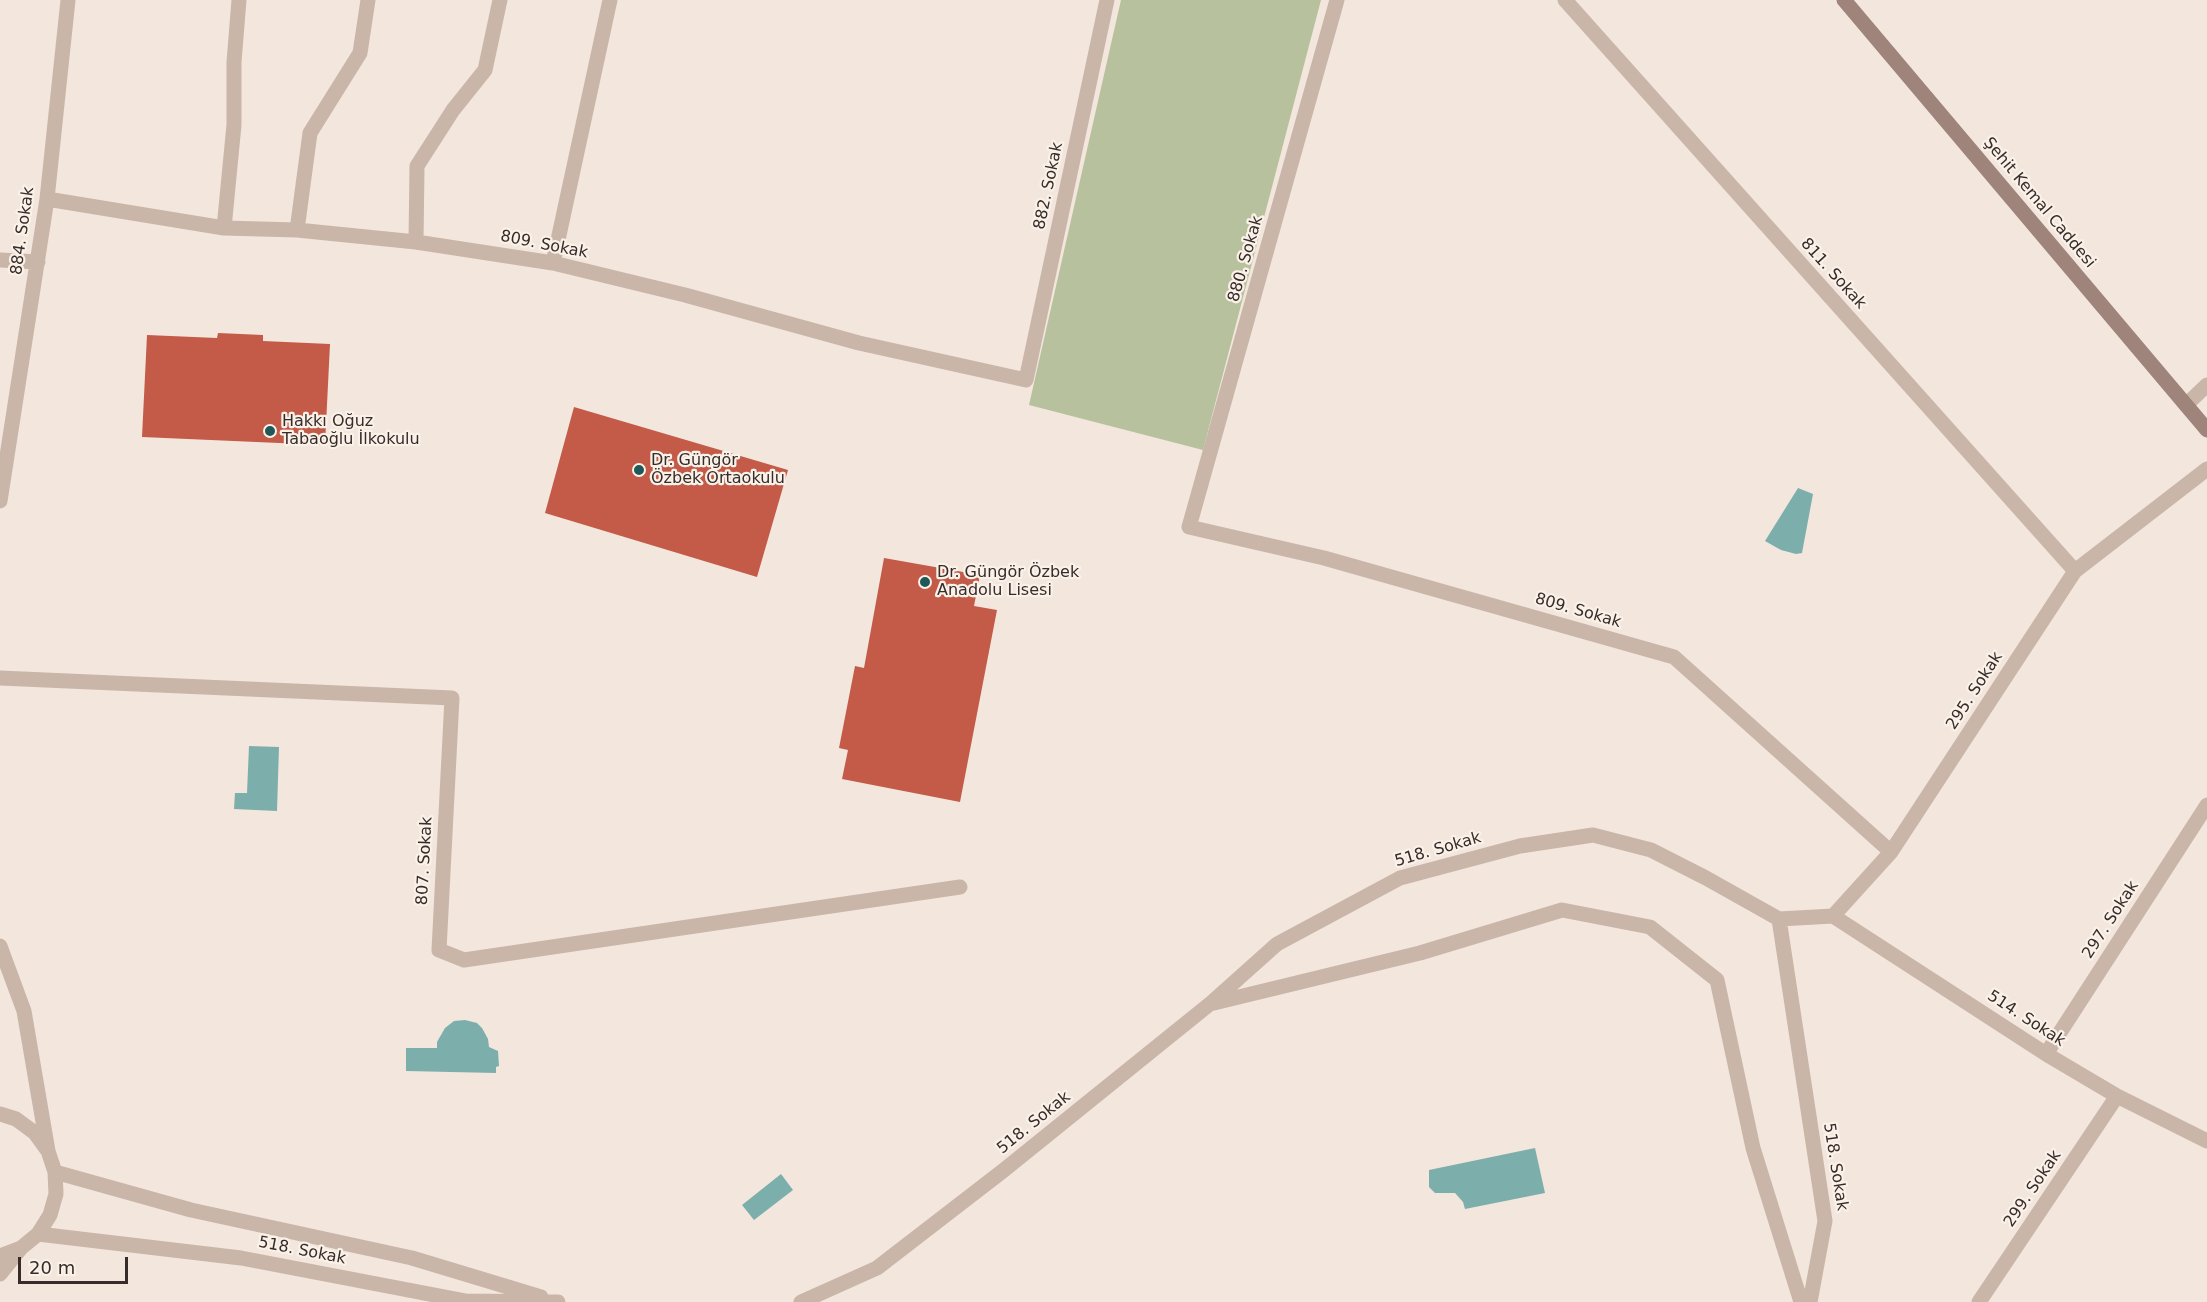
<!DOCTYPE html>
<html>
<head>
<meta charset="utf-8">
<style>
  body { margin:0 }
  #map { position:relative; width:2207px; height:1302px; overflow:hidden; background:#f2e6dd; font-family:"DejaVu Sans",sans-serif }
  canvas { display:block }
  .scale { position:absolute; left:18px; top:1257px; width:110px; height:27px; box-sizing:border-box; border:3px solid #372c29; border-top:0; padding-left:8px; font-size:18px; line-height:21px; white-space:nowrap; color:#372c29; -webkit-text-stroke:4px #faf1e9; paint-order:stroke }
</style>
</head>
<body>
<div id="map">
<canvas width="2207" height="1302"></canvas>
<div class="scale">20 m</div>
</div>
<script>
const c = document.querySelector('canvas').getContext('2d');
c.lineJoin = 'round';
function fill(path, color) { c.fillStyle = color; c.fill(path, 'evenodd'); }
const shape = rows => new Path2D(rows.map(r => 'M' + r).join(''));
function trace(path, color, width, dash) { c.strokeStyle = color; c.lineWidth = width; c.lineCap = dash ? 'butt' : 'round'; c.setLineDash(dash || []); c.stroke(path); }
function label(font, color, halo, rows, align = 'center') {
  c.font = font + ' "DejaVu Sans",sans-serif'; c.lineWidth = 4.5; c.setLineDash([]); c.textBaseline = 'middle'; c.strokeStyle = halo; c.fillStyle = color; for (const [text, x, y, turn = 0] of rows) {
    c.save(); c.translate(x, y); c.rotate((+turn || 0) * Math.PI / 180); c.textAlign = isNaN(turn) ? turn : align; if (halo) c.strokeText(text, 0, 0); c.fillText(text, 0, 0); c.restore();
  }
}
fill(shape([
  [1121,0,1321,0,1203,450,1029,405]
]), '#b8c19d');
fill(shape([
  [1798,488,1813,494,1802,553,1796,554,1781,550,1765,541],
  [249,746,279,747,277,811,234,809,235,793,247,793],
  [465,1020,477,1023,482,1028,488,1039,489,1047,498,1051,499,1066,496,1067,496,1073,406,1071,406,1048,437,1048,437,1042,445,1028,454,1021],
  [1535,1148,1545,1193,1465,1209,1463,1202,1455,1193,1435,1193,1429,1187,1429,1170],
  [781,1174,793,1190,754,1220,742,1205]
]), '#7cafac');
fill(shape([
  [218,333,263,335,263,341,330,344,325,445,142,437,147,335,217,338],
  [574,407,788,470,757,577,545,513],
  [884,558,980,575,974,606,997,610,960,802,842,779,848,750,839,748,855,666,864,668]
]), '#c45b48');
trace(shape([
  [1337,0,1189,527,1324,558,1674,657,1891,852],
  [1565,0,2075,571],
  [47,199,224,228,297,230,416,242,553,263,685,295,859,343,1026,380,1107,0],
  [224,228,234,125,234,62,239,0],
  [297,230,310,133,360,53,368,0],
  [416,242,417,166,453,110,485,70,500,0],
  [0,260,38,262],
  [553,263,610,0],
  [2186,405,2207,385],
  [0,501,47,199,68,0],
  [0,678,452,698,439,950,464,960,960,887],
  [1833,916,2046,1054,2117,1096,2207,1141],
  [1779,919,1833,916,1891,852,2075,571,2207,469],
  [1779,919,1825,1221,1810,1302],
  [0,946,24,1011,48,1151],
  [1214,1003,1420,953,1562,910,1650,927,1717,980,1753,1148,1801,1302],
  [2046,1054,2207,805],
  [0,1114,16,1119,35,1133,48,1151,55,1172,56,1194,50,1215,38,1234,21,1248,0,1256],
  [55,1172,191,1210,412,1258,541,1297],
  [38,1234,241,1258,466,1301,558,1302],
  [0,1274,21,1248],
  [801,1302,877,1268,1004,1170,1211,1003,1277,944,1400,878,1520,846,1593,835,1651,850,1706,878,1779,919],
  [1979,1302,2117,1096]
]), '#cab5a9', 15);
trace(shape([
  [1844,0,2207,430]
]), '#9e847a', 15);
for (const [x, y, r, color] of [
  [270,431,6,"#1e5857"],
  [639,470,6,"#1e5857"],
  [925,582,6,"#1e5857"]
]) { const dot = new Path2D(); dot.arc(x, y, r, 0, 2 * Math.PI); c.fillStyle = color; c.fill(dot); trace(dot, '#faf1e9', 2); }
label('16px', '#372c29', '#faf1e9', [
  ["882. Sokak",1049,186,-78],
  ["Şehit Kemal Caddesi",2039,203,50],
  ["884. Sokak",23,231,-82],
  ["809. Sokak",544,245,11],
  ["880. Sokak",1246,259,-74],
  ["811. Sokak",1833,274,48],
  ["809. Sokak",1578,611,16],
  ["295. Sokak",1975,691,-57],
  ["518. Sokak",1438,850,-16],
  ["807. Sokak",425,861,-87],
  ["297. Sokak",2111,920,-57],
  ["514. Sokak",2026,1019,33],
  ["518. Sokak",1034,1123,-39],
  ["518. Sokak",1835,1167,81],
  ["299. Sokak",2033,1189,-56],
  ["518. Sokak",302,1251,11]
]);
label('16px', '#372c29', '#faf1e9', [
  ["Hakkı Oğuz",282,422],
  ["Tabaoğlu İlkokulu",282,440],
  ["Dr. Güngör",651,461],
  ["Özbek Ortaokulu",651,479],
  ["Dr. Güngör Özbek",937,573],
  ["Anadolu Lisesi",937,591]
], 'left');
</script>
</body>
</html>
